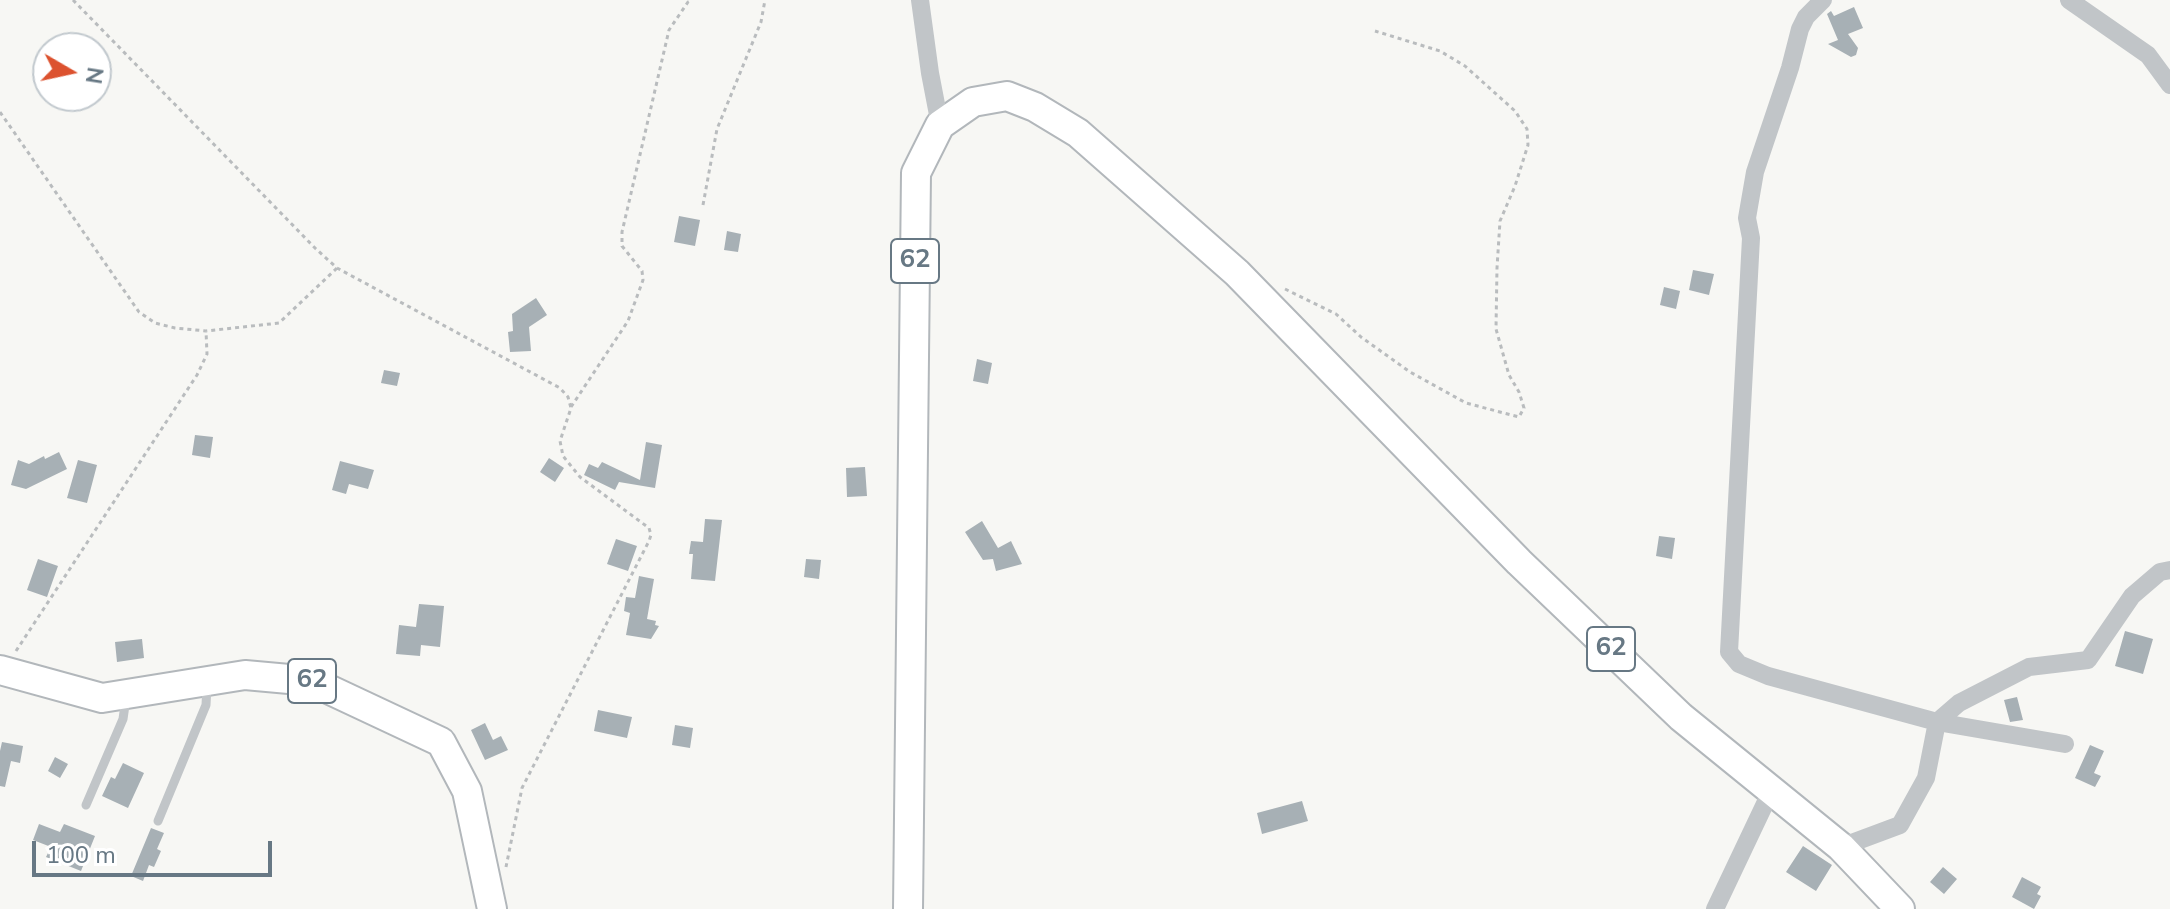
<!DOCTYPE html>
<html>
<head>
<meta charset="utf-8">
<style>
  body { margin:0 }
  #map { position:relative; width:2170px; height:909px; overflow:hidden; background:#f7f7f4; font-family:"Nunito Sans",sans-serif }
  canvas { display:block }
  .north { position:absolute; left:32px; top:32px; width:80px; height:80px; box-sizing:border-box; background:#fff; border:2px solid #c2c9ce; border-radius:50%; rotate:99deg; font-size:22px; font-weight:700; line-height:32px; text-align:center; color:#677884 }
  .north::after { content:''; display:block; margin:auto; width:28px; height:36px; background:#dc522f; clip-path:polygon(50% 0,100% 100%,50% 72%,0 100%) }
  .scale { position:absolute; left:32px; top:841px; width:240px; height:36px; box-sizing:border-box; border:4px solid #677884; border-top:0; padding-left:10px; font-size:24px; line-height:28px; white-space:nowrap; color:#677884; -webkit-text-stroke:6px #fff; paint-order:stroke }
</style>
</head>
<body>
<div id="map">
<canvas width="2170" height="909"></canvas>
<div class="north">N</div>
<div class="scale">100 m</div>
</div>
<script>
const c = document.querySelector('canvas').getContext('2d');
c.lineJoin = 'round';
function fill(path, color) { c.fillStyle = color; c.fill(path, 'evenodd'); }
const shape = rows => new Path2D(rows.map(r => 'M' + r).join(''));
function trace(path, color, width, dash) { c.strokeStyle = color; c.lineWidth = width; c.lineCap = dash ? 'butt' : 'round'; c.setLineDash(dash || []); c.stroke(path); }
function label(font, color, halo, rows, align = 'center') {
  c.font = font + ' "Nunito Sans",sans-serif'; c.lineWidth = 8; c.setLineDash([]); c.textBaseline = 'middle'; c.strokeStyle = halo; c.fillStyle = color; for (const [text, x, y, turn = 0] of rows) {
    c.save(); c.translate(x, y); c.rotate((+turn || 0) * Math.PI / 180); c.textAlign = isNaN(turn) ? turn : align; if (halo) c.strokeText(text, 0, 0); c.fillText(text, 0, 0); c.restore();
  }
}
fill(shape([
  [1854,7,1863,28,1848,34,1858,48,1856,55,1851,57,1828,44,1838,40,1827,14,1831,11,1834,16],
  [679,216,700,220,695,246,674,242],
  [727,231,741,234,738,252,724,250],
  [1693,270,1714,274,1709,295,1689,290],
  [1664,287,1680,291,1676,309,1660,305],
  [536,298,547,315,529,327,531,351,510,352,508,332,513,331,512,314],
  [977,359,992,363,988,384,973,381],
  [384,370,400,373,397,386,381,383],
  [195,435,213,437,210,458,192,455],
  [646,442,662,445,655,488,619,482,615,490,584,475,589,464,598,468,602,462,640,480],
  [59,452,67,469,26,489,11,485,18,460,29,464,44,456,45,459],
  [549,458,564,468,555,482,540,472],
  [78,460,97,465,87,503,67,498],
  [340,461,374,470,368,489,349,484,346,494,332,490],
  [865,467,867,496,847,497,846,468],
  [705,519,722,520,715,581,691,579,693,554,689,554,691,541,703,542],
  [982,521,998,548,1011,541,1022,564,996,571,993,559,983,560,965,532],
  [1659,536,1675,538,1672,559,1656,556],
  [616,539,637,546,628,571,607,564],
  [38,559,58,566,47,597,27,590],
  [806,559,821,560,819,579,804,577],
  [639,576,654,579,647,619,656,621,655,625,659,626,651,639,626,635,630,613,624,611,626,597,635,598],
  [419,604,444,606,440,647,421,645,420,656,396,654,399,625,416,627],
  [2125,631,2153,639,2143,674,2115,666],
  [142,639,144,658,117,662,115,642],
  [2017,697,2023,720,2010,722,2004,700],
  [598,710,632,717,627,738,594,731],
  [485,723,493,740,501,736,508,750,485,760,471,730],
  [675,725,693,728,690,748,672,745],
  [2,742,23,746,20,763,11,761,5,787,0,786,0,751],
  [2090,745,2104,751,2094,773,2101,776,2095,787,2075,778],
  [55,757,68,764,60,778,48,771],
  [123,763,144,773,128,808,102,796,111,777,115,779],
  [1302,801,1308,821,1262,834,1257,813],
  [39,824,60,832,64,824,95,836,81,871,46,857,51,847,33,840],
  [151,828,164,833,157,849,161,851,154,867,149,865,143,881,131,876],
  [1803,846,1832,865,1816,891,1786,872],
  [1943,867,1957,879,1944,894,1930,882],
  [2022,877,2041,887,2037,894,2041,896,2034,909,2012,897]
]), '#a7b0b5');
const primary = shape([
  [0,670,102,698,245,675,311,681,441,742,467,791,492,909],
  [908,909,916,173,940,125,973,102,1007,96,1035,107,1078,133,1237,273,1519,562,1681,717,1841,847,1900,909]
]);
trace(primary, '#b2b7bb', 32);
trace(shape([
  [73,0,316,249,337,268,560,388,568,397,571,408,560,441,563,456,580,477,649,528,651,535,649,541,522,788,506,867],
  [0,112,139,312,155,323,175,328,206,331,279,323,337,268],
  [703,205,717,129,761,22,765,0],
  [1285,289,1336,314,1361,337,1410,372,1466,403,1519,417,1524,408,1519,392,1509,375,1496,329,1497,268,1500,221,1515,186,1528,145,1527,129,1515,111,1465,66,1440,51,1375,31],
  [571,407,628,321,643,280,642,271,622,246,622,232,669,30,688,2,692,0],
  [16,651,197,375,207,354,206,331]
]), '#b9bcbe', 3, [4, 4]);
trace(shape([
  [86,805,123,719,126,698],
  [158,821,206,705,207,686]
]), '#c1c5c8', 9);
trace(shape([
  [920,0,930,73,940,125],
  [1823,0,1806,17,1800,29,1790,68,1755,172,1747,218,1751,238,1729,652,1739,664,1768,676,1937,722,2065,744],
  [2069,0,2148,55,2170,85],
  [1841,847,1900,825,1926,778,1937,722,1959,703,2029,667,2088,660,2132,596,2160,572,2170,570],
  [1715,909,1771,791]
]), '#c1c5c8', 18);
trace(primary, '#fff', 28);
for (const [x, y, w] of [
  [915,261,48],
  [1611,649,48],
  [312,681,48]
]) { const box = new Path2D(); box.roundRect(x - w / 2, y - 22, w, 44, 6); c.fillStyle = '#fff'; c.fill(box); trace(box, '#677884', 2); }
label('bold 26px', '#677884', null, [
  ["62",915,261],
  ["62",1611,649],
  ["62",312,681]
]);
</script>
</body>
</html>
